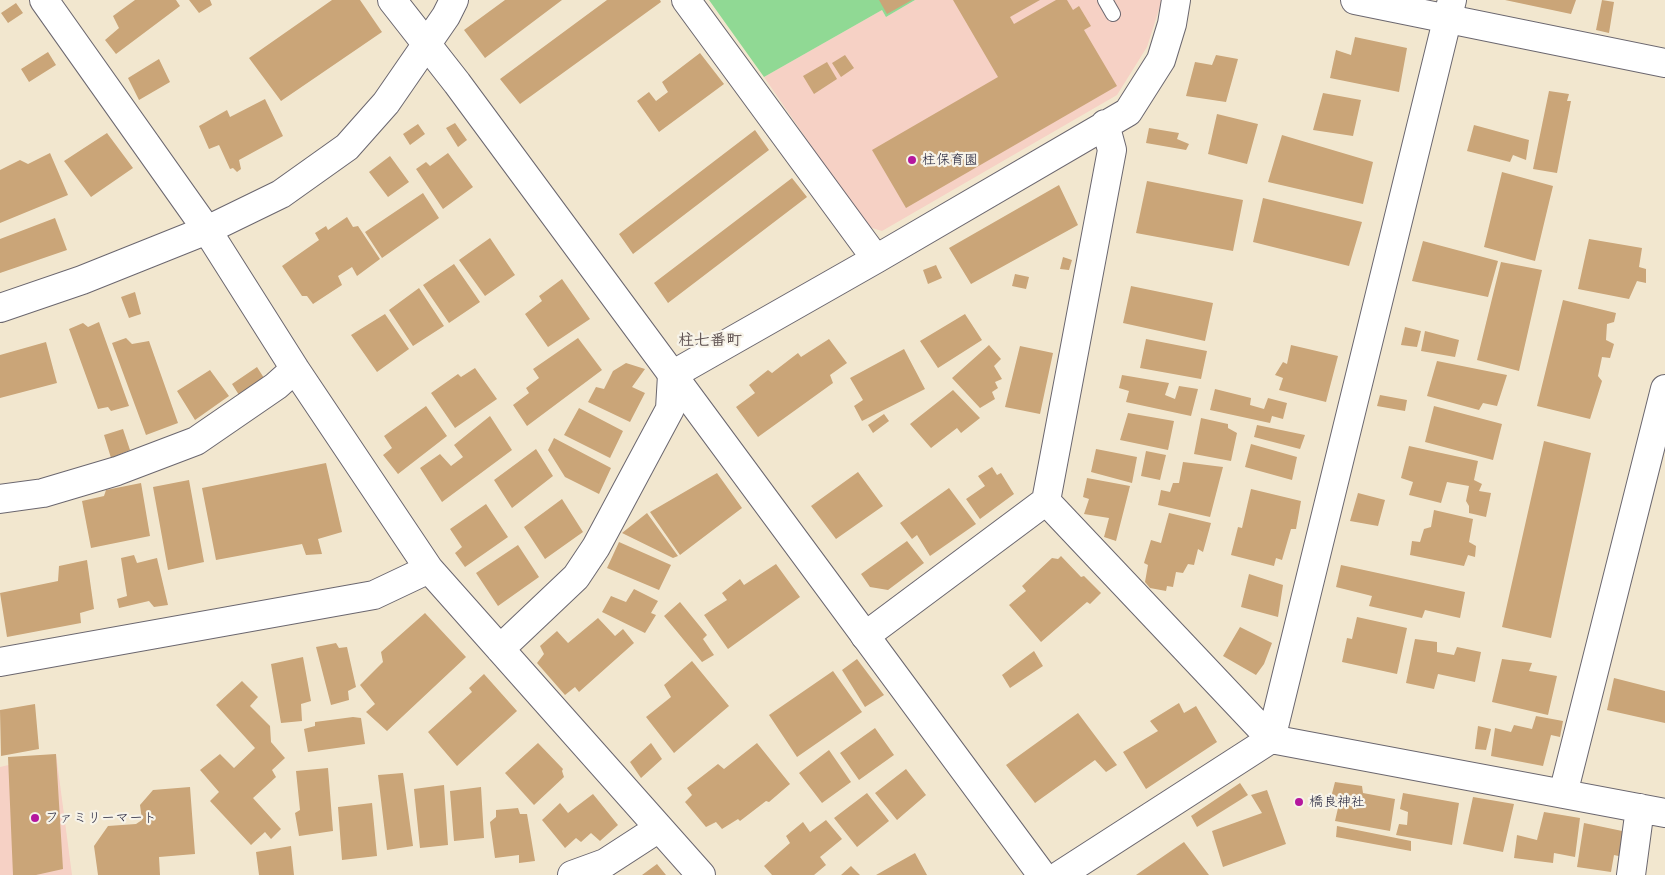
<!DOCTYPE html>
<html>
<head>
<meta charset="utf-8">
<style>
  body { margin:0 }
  canvas { display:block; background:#f2e7cf }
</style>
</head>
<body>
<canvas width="1665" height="875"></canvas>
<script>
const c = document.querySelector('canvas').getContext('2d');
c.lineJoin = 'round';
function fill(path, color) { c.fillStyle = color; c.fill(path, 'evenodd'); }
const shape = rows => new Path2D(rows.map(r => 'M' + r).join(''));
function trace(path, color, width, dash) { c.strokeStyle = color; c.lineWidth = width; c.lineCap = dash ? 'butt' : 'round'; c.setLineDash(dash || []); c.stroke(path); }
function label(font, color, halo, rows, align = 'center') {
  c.font = font + ' "Playpen Sans","Klee One",sans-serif'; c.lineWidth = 4.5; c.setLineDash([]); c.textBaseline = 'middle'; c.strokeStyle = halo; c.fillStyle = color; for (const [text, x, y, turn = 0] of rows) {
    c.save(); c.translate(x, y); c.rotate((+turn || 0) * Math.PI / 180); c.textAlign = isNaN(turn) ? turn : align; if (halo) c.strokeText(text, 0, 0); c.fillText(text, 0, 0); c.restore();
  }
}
fill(shape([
  [915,0,1162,0,1147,47,1117,95,882,231,866,226,764,77,882,10,886,17],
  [56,754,72,875,0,875,0,767]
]), '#f6d1c5');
fill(shape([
  [709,0,915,0,886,17,882,10,764,77]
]), '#90d994');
fill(shape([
  [135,0,176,0,180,6,116,54,105,40,119,28,113,16],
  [189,0,210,0,212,5,199,13],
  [332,0,360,0,382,32,281,101,249,58],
  [505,0,562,0,485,58,464,30],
  [607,0,660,0,661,2,520,104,500,79],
  [879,0,912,0,887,14],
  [953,0,1040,0,1010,17,1014,24,1056,0,1067,0,1073,10,1079,6,1091,26,1084,30,1117,86,906,208,872,150,998,77],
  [1505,0,1576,0,1571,14],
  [1602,0,1614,2,1609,33,1596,30],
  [16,3,23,13,8,23,1,13],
  [1355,37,1407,48,1399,92,1330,78,1336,50,1351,55],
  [48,52,56,65,29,82,21,69],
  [700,53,724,84,659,132,637,101,649,92,656,101,668,92,662,82],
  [845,55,854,68,841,77,832,63],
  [1216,55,1238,59,1226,102,1186,96,1195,62,1212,65],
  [159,59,170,82,139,100,128,78],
  [827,62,837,79,814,94,803,76],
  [1549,91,1569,94,1567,101,1571,101,1557,173,1533,169],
  [1323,93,1361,100,1353,136,1313,130],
  [265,99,283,136,239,160,241,169,237,172,233,168,230,169,219,145,209,149,199,126,227,110,230,117],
  [1217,114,1258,124,1247,164,1208,154],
  [455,123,467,140,458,147,446,128],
  [418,124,425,134,410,145,403,134],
  [1474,125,1529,140,1526,160,1513,155,1510,162,1467,151],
  [1149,128,1179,133,1177,139,1189,144,1186,150,1146,143],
  [755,130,769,150,633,254,619,234],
  [107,133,133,168,91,197,64,161],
  [1282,135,1373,162,1363,204,1268,182],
  [50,153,68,195,0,223,0,170,20,160,28,164],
  [448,153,473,187,443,209,416,169,426,162,430,166],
  [390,156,409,182,388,197,369,172],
  [1502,172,1553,186,1535,261,1484,247],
  [792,178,807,197,668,303,654,283],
  [1147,181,1243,200,1233,251,1136,233],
  [1059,185,1078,225,971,284,949,248],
  [423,193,439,218,382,258,365,232],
  [1263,198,1362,222,1349,266,1253,242],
  [347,217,353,227,358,226,380,259,357,276,352,267,338,276,342,285,313,304,307,296,302,296,282,266,319,240,315,233,326,226,328,230],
  [55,218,67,250,0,273,0,239],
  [490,238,515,275,485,296,459,260],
  [1589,239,1642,248,1639,267,1646,269,1646,283,1637,281,1629,299,1578,289],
  [1423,241,1498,261,1488,297,1412,281],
  [1063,257,1072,260,1069,270,1060,269],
  [1501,262,1542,270,1519,371,1477,360],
  [454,264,480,302,449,323,423,285],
  [936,265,942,278,928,284,923,270],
  [1015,274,1029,277,1026,289,1012,286],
  [562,279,590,319,548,347,525,314,542,301,539,296],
  [1131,286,1213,303,1205,341,1123,323],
  [419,288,444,326,413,346,389,310],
  [135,292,141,314,129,318,121,297],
  [1563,300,1616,313,1614,322,1607,324,1606,340,1614,344,1610,358,1602,357,1598,376,1602,381,1590,419,1537,406],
  [385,314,409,349,377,372,351,335],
  [965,314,982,340,938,368,920,341],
  [99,322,129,406,111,411,108,407,98,409,69,329,83,323,88,327],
  [1405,327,1421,331,1417,347,1401,345],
  [1425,331,1459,340,1455,357,1421,351],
  [126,338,132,344,149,341,178,423,146,435,112,343],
  [578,338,602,370,527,426,513,405,529,393,526,388,539,378,533,369],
  [829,339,847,363,830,375,833,383,758,437,736,407,755,393,749,385,768,370,772,373,798,353,801,357],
  [1146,339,1207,351,1201,379,1140,368],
  [46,342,57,383,0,398,0,355],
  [989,345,1001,359,994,366,1002,379,995,382,998,388,992,392,995,399,980,408,952,378],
  [1291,345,1338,356,1326,402,1279,390,1283,378,1275,375,1283,362,1287,364],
  [1020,346,1053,353,1040,414,1005,407],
  [904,349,925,389,862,421,854,406,863,400,850,378],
  [1437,361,1507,375,1497,406,1483,403,1479,410,1427,396],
  [626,363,645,369,632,387,645,393,630,422,588,402,596,387,604,389,613,371],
  [257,367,264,378,239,395,232,384],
  [475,368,497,399,455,428,431,393,458,374,461,377],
  [210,370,229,396,195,420,177,391],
  [1122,375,1169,383,1165,395,1175,399,1179,386,1198,389,1191,416,1126,402,1129,391,1119,388],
  [1215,389,1251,398,1250,405,1264,409,1268,398,1287,403,1283,419,1272,416,1270,423,1210,410],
  [953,390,980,418,961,433,957,428,931,448,910,424],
  [1380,395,1407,400,1405,411,1377,406],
  [426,406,447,436,398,474,383,455,392,448,384,436],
  [1434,406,1502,424,1493,460,1425,442],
  [579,408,623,431,610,458,564,435],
  [1128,413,1174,421,1168,450,1120,440],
  [884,414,889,421,873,433,868,425],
  [490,416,512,450,442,502,420,468,440,454,451,466,463,457,454,445],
  [1201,418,1228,424,1228,428,1237,433,1231,461,1194,454],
  [1257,425,1305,435,1300,449,1254,437],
  [123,429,130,450,111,458,104,435],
  [554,438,611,468,599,494,565,477,548,450],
  [1544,441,1591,453,1551,638,1502,627],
  [1251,444,1297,457,1292,480,1245,467],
  [1409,446,1478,461,1474,480,1482,484,1479,491,1491,493,1486,517,1469,513,1469,506,1466,501,1469,486,1447,482,1441,503,1409,495,1413,482,1401,478],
  [536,449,553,476,512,508,494,480],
  [1096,449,1137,457,1132,483,1091,472],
  [1146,451,1166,455,1160,480,1141,476],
  [1183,462,1223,467,1210,517,1158,505,1161,490,1170,492,1173,483,1179,483],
  [326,463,342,532,318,539,322,554,306,555,302,544,216,560,202,488],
  [992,467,997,475,1001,473,1014,494,980,519,966,499,985,486,978,476],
  [858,472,883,506,836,539,811,506],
  [717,473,742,508,680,555,650,512],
  [1087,478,1130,486,1116,541,1104,537,1109,518,1084,514,1089,499,1083,497],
  [189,480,204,562,168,570,153,487],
  [141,483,150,536,91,548,82,501,104,496,106,490],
  [949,488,976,524,930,556,917,535,912,539,900,523],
  [1251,489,1301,501,1296,529,1291,529,1282,560,1276,558,1274,566,1231,555,1238,527,1242,528],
  [1358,493,1385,500,1378,526,1350,521],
  [562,499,583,532,545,559,524,527],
  [486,504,508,537,465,567,455,553,462,547,450,529],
  [1434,510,1473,519,1469,542,1476,546,1475,557,1468,555,1464,566,1410,555,1412,541,1420,542,1424,529,1431,527],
  [647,513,678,556,673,558,622,533],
  [1169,513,1211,523,1203,552,1198,549,1194,565,1188,564,1183,573,1176,572,1173,587,1167,586,1166,591,1150,588,1145,582,1148,565,1144,563,1151,540,1161,543],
  [907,541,924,563,888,590,870,587,861,574],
  [619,542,671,565,659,590,607,568],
  [518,545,539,577,498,606,476,573],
  [134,555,137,563,157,558,168,605,154,607,149,601,119,608,117,599,127,596,121,558],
  [1061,556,1081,577,1084,576,1101,593,1090,604,1087,602,1041,642,1009,605,1026,591,1022,586,1052,558,1058,559],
  [87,560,94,609,80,613,81,623,7,637,0,593,58,581,59,566],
  [776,564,800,597,728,649,704,615,727,600,722,593,740,579,744,585],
  [1341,565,1465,592,1460,618,1425,610,1422,618,1369,606,1372,596,1336,587],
  [1249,574,1283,585,1278,617,1241,607],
  [634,589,658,601,651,613,656,615,645,633,602,612,611,596,626,602],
  [680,602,707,635,703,639,714,655,702,662,664,616],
  [425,613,466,657,387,731,366,712,375,704,360,685,383,662,381,652],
  [1357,617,1407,628,1397,674,1342,662,1347,638,1352,639],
  [598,618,615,636,623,629,634,643,579,692,575,687,565,695,537,663,544,654,540,646,557,631,568,643],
  [1240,627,1272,643,1264,664,1256,675,1223,656],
  [1415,639,1437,642,1437,652,1454,655,1457,647,1481,652,1475,682,1438,674,1434,689,1406,683],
  [336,643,339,648,347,647,356,687,348,691,349,700,331,705,316,647],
  [1034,651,1043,666,1010,688,1002,675],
  [303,657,311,701,301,704,302,721,281,723,271,664],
  [857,659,884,695,865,707,842,670],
  [1502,659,1532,663,1529,671,1557,676,1548,715,1492,702],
  [692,661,729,706,674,753,646,717,671,697,664,685],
  [833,671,862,712,797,757,769,715],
  [484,674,517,711,457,766,428,732,472,692,469,688],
  [1614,678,1665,691,1665,723,1607,710],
  [242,681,258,697,250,706,270,726,271,742,285,758,272,770,276,777,253,798,281,829,271,839,265,832,251,845,210,801,219,792,200,770,220,754,234,768,255,748,216,705],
  [1179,703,1184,713,1196,706,1217,742,1146,789,1123,752,1158,731,1150,721],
  [35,704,39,749,1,756,0,710],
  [1078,713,1117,765,1106,772,1095,760,1035,803,1006,765],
  [1536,716,1563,721,1560,737,1551,735,1543,766,1491,756,1495,728,1511,732,1514,725,1532,729],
  [353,717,361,718,365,744,308,752,304,729,315,726,315,722],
  [1478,726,1491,729,1486,750,1475,749],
  [875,728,894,755,859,780,840,753],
  [538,743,563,769,562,771,564,777,534,805,505,773],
  [651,743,662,759,641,778,630,762],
  [757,743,790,784,769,802,766,801,740,821,738,819,722,829,716,822,706,827,685,802,692,795,687,788,718,764,724,769],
  [829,750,851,782,822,803,799,773],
  [56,754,63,869,36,875,13,875,8,757],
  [328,768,333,831,299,836,295,813,300,810,296,771],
  [906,769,926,795,897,820,875,793],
  [403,773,413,846,387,850,378,775],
  [1335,782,1362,786,1363,793,1395,799,1390,831,1335,821,1338,808,1329,805],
  [1240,783,1248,795,1197,827,1191,816],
  [444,785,448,845,420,848,414,789],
  [190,787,195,854,159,857,160,875,98,875,94,846,108,826,136,824,142,820,140,805,153,790],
  [481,787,484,838,454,841,450,791],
  [1267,790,1286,844,1223,867,1212,831,1262,813,1251,795],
  [867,793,889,821,857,847,834,818],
  [1403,793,1459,803,1452,845,1396,835,1399,824,1407,825,1408,812,1400,809],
  [593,794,618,825,600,841,591,833,581,842,576,838,565,848,542,820,560,803,568,813],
  [1473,797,1514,804,1503,852,1463,844],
  [372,803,377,856,342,860,338,807],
  [518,808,520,814,527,814,535,861,519,863,519,855,495,858,490,822,496,817,496,810],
  [1544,812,1580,818,1575,857,1554,853,1553,863,1514,858,1517,835,1537,840],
  [826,820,842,839,820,857,826,865,814,875,772,875,764,866,790,843,786,836,803,822,810,832],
  [1584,823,1627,832,1623,857,1614,855,1611,872,1577,867],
  [1337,826,1411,841,1411,851,1336,837],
  [1184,842,1209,875,1136,875],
  [291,846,294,875,259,875,256,852],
  [915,853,927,875,876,875],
  [657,864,666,875,642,875],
  [851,866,860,875,841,875]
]), '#caa578');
const service = shape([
  [1105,0,1113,14]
]);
const minor = shape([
  [44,0,207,230,295,369,429,569,701,875],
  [686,0,876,259],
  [1355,0,1665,63],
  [1105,124,1112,150,1046,501,1271,739],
  [0,308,82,280,207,230,281,194,347,147,386,103,446,16,454,0],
  [0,499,43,493,117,471,196,441,276,386,295,369],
  [865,636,1046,501],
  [500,649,576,577,596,547,670,409,672,375,876,259,1128,112,1161,60,1172,24,1176,0],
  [0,662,374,595,429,569],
  [1271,739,1452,0],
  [1563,794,1665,389],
  [572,875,605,863,659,828],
  [1060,875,1271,739,1665,813],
  [1631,875,1640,808]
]);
const tertiary = shape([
  [392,0,457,83,1042,875]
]);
trace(service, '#6b676f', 16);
trace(minor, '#6b676f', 30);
trace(tertiary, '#6b676f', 30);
trace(service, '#fff', 14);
trace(minor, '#fff', 28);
trace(tertiary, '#fff', 28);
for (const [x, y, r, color] of [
  [912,160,5,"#b5179e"],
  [1299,802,5,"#b5179e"],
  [35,818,5,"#b5179e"]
]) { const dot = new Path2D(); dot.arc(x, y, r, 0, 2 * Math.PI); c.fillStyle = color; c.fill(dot); trace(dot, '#f7f3e8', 2); }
label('14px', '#22223b', '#f7f3e8', [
  ["柱保育園",922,160],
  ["橋良神社",1309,802],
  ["ファミリーマート",45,818]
], 'left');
label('bold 16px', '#5d5050', '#f7f3e8', [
  ["柱七番町",710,341]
]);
</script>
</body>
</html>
